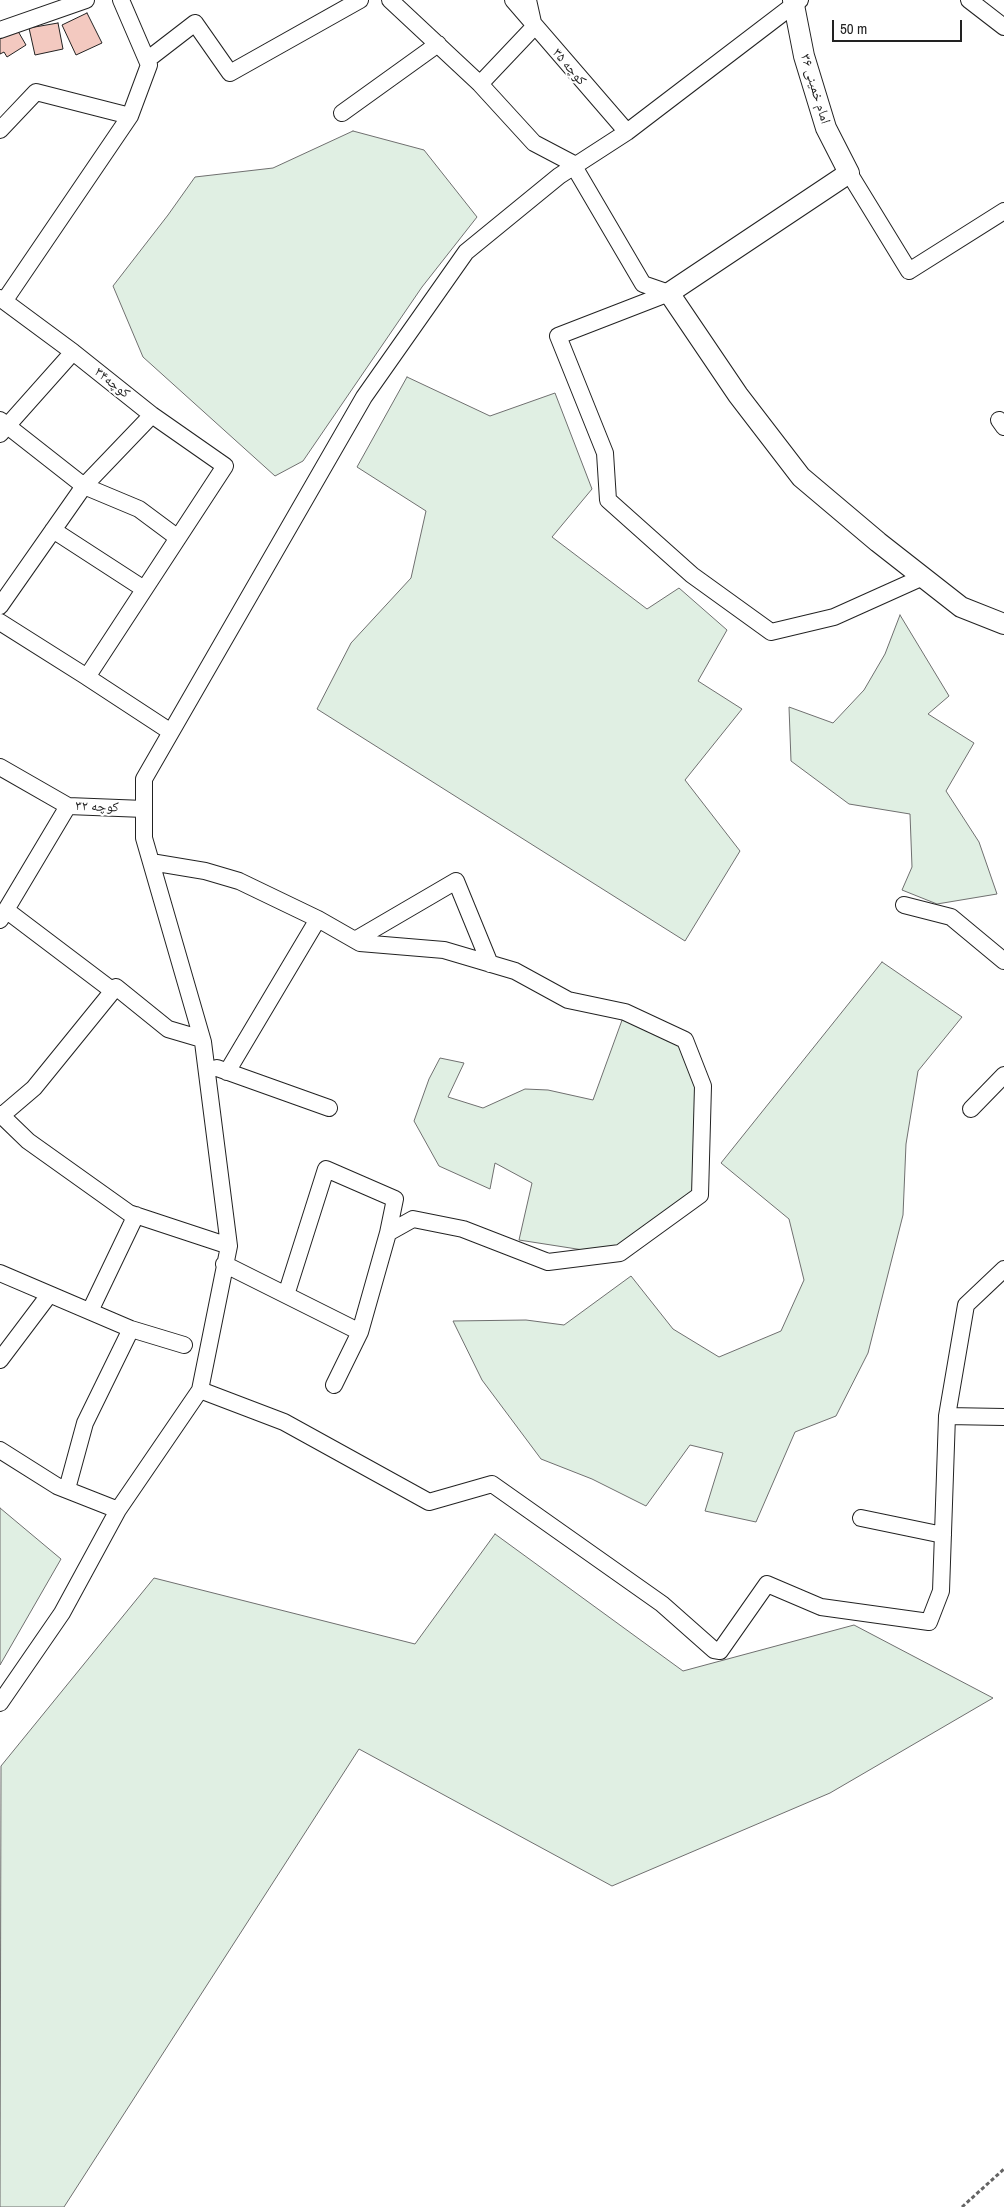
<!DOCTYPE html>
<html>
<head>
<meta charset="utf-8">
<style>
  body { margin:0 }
  #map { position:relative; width:1004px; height:2207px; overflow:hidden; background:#fff; font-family:"Archivo Narrow",sans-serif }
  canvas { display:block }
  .scale { position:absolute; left:832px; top:20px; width:130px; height:22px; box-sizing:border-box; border:2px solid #222; border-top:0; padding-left:6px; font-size:15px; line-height:18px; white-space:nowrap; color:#222; -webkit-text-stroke:4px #fff; paint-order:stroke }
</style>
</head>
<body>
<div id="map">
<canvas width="1004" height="2207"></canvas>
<div class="scale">50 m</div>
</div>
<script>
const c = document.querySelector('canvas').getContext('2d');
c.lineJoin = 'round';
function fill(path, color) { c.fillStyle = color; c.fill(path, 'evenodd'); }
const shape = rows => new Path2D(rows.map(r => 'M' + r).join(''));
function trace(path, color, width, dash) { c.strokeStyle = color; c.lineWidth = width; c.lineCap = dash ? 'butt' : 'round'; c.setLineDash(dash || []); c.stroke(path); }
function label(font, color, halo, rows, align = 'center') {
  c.font = font + ' "Archivo Narrow","Noto Naskh Arabic",sans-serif'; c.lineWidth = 4; c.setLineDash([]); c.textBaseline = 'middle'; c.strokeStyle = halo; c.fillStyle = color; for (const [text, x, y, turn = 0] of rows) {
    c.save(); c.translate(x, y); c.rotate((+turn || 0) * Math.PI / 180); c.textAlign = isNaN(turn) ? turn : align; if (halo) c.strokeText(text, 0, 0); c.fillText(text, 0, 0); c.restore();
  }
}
const green = shape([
  [353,131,424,150,477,217,422,287,303,461,275,476,143,357,113,286,168,215,195,177,273,168,353,131],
  [407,377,490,416,555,393,592,489,552,537,647,609,679,588,727,630,698,681,742,709,685,780,740,851,685,941,317,709,351,643,411,578,426,511,357,467,407,377],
  [900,615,949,696,928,714,974,743,946,791,979,842,997,894,937,904,902,890,912,867,910,814,849,804,791,761,789,707,833,723,864,690,885,654,900,615],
  [882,962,962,1017,918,1071,906,1144,903,1215,868,1353,836,1416,795,1432,756,1522,705,1511,723,1453,690,1445,646,1506,592,1479,541,1459,482,1380,453,1321,526,1320,564,1325,631,1276,673,1329,719,1357,781,1331,804,1280,789,1219,721,1163,882,962],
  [625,1012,685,1040,703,1086,700,1195,609,1254,519,1240,532,1183,495,1163,490,1189,439,1166,414,1121,429,1079,440,1058,464,1063,448,1097,483,1108,525,1089,548,1090,593,1100,625,1012],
  [0,1508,61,1559,0,1665,0,1508],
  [495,1534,683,1671,854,1625,993,1698,830,1793,612,1886,359,1749,64,2207,0,2207,1,1766,154,1578,415,1644,495,1534]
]);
fill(green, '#e0efe3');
trace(green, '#6f6f6f', 1);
const building = shape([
  [87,13,102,43,76,55,62,25,87,13],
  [58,23,63,49,35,55,29,28,58,23],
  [15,26,26,45,7,57,4,52,0,54,0,35,15,26]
]);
fill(building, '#f3c9c0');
trace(building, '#222', 1);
const minor = shape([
  [390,0,480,84,534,143,572,163,643,284,669,293,558,336,605,453,608,500,692,575,771,632,834,617,923,577],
  [513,0,627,132],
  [969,0,1004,27],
  [0,30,86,0],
  [147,60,195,23,230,73,360,0],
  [480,84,534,27,528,0],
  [342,113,438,44],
  [0,130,36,92,130,116],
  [849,173,909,271,1004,211],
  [0,298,73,352,152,415,225,466,87,677,171,732],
  [5,300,130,116,149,65,121,0],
  [0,420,84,486,139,509,178,538],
  [999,420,1004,427],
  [0,434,73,352],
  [53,530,144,589],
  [0,606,84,486,152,415],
  [0,622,87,677],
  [0,767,68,806,144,809],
  [151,862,205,871,239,881,318,919,360,943,444,950,515,971,568,1000,625,1012,685,1040,703,1086,700,1195,620,1253,548,1262,463,1229,413,1219,388,1233],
  [904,905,951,917,1004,961],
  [6,910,113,991],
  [0,920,68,806],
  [355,940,456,881,490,964],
  [217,1068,329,1108],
  [227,1072,318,919],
  [971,1109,1004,1075],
  [0,1114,28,1141,129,1213,229,1246],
  [0,1117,34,1088,116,987,168,1029,202,1039],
  [224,1264,360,1332,334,1385],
  [0,1273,131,1329,184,1345],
  [286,1295,326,1169,395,1199,388,1233,360,1332],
  [90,1311,136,1215],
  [0,1360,49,1295],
  [200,1390,284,1422,429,1502,492,1484,662,1604,714,1650,720,1651,767,1584,821,1607,929,1622,941,1591,947,1416,966,1305,1004,1269],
  [947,1416,1004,1417],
  [0,1450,57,1486,118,1510],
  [67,1489,85,1423,131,1329],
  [861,1518,943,1535],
  [0,1703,62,1613,118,1510,200,1390,229,1246,203,1042,144,838,144,779,364,397,466,252,559,176,627,132,800,0]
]);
const tertiary = shape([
  [793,0,804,56,826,128,849,173,669,293,738,395,801,477,878,542,961,607,1004,624]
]);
trace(minor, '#222', 18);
trace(tertiary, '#222', 22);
trace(shape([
  [962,2207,1004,2169]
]), '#646464', 3, [4, 2.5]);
trace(minor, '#fff', 16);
trace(tertiary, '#fff', 20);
label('14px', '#222', '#fff', [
  ["کوچه ۳۵",569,67,49],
  ["۳۶ امام خمینی",815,89,73],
  ["کوچه۳۴",112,383,38],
  ["کوچه ۳۲",97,807,2]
]);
</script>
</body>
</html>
